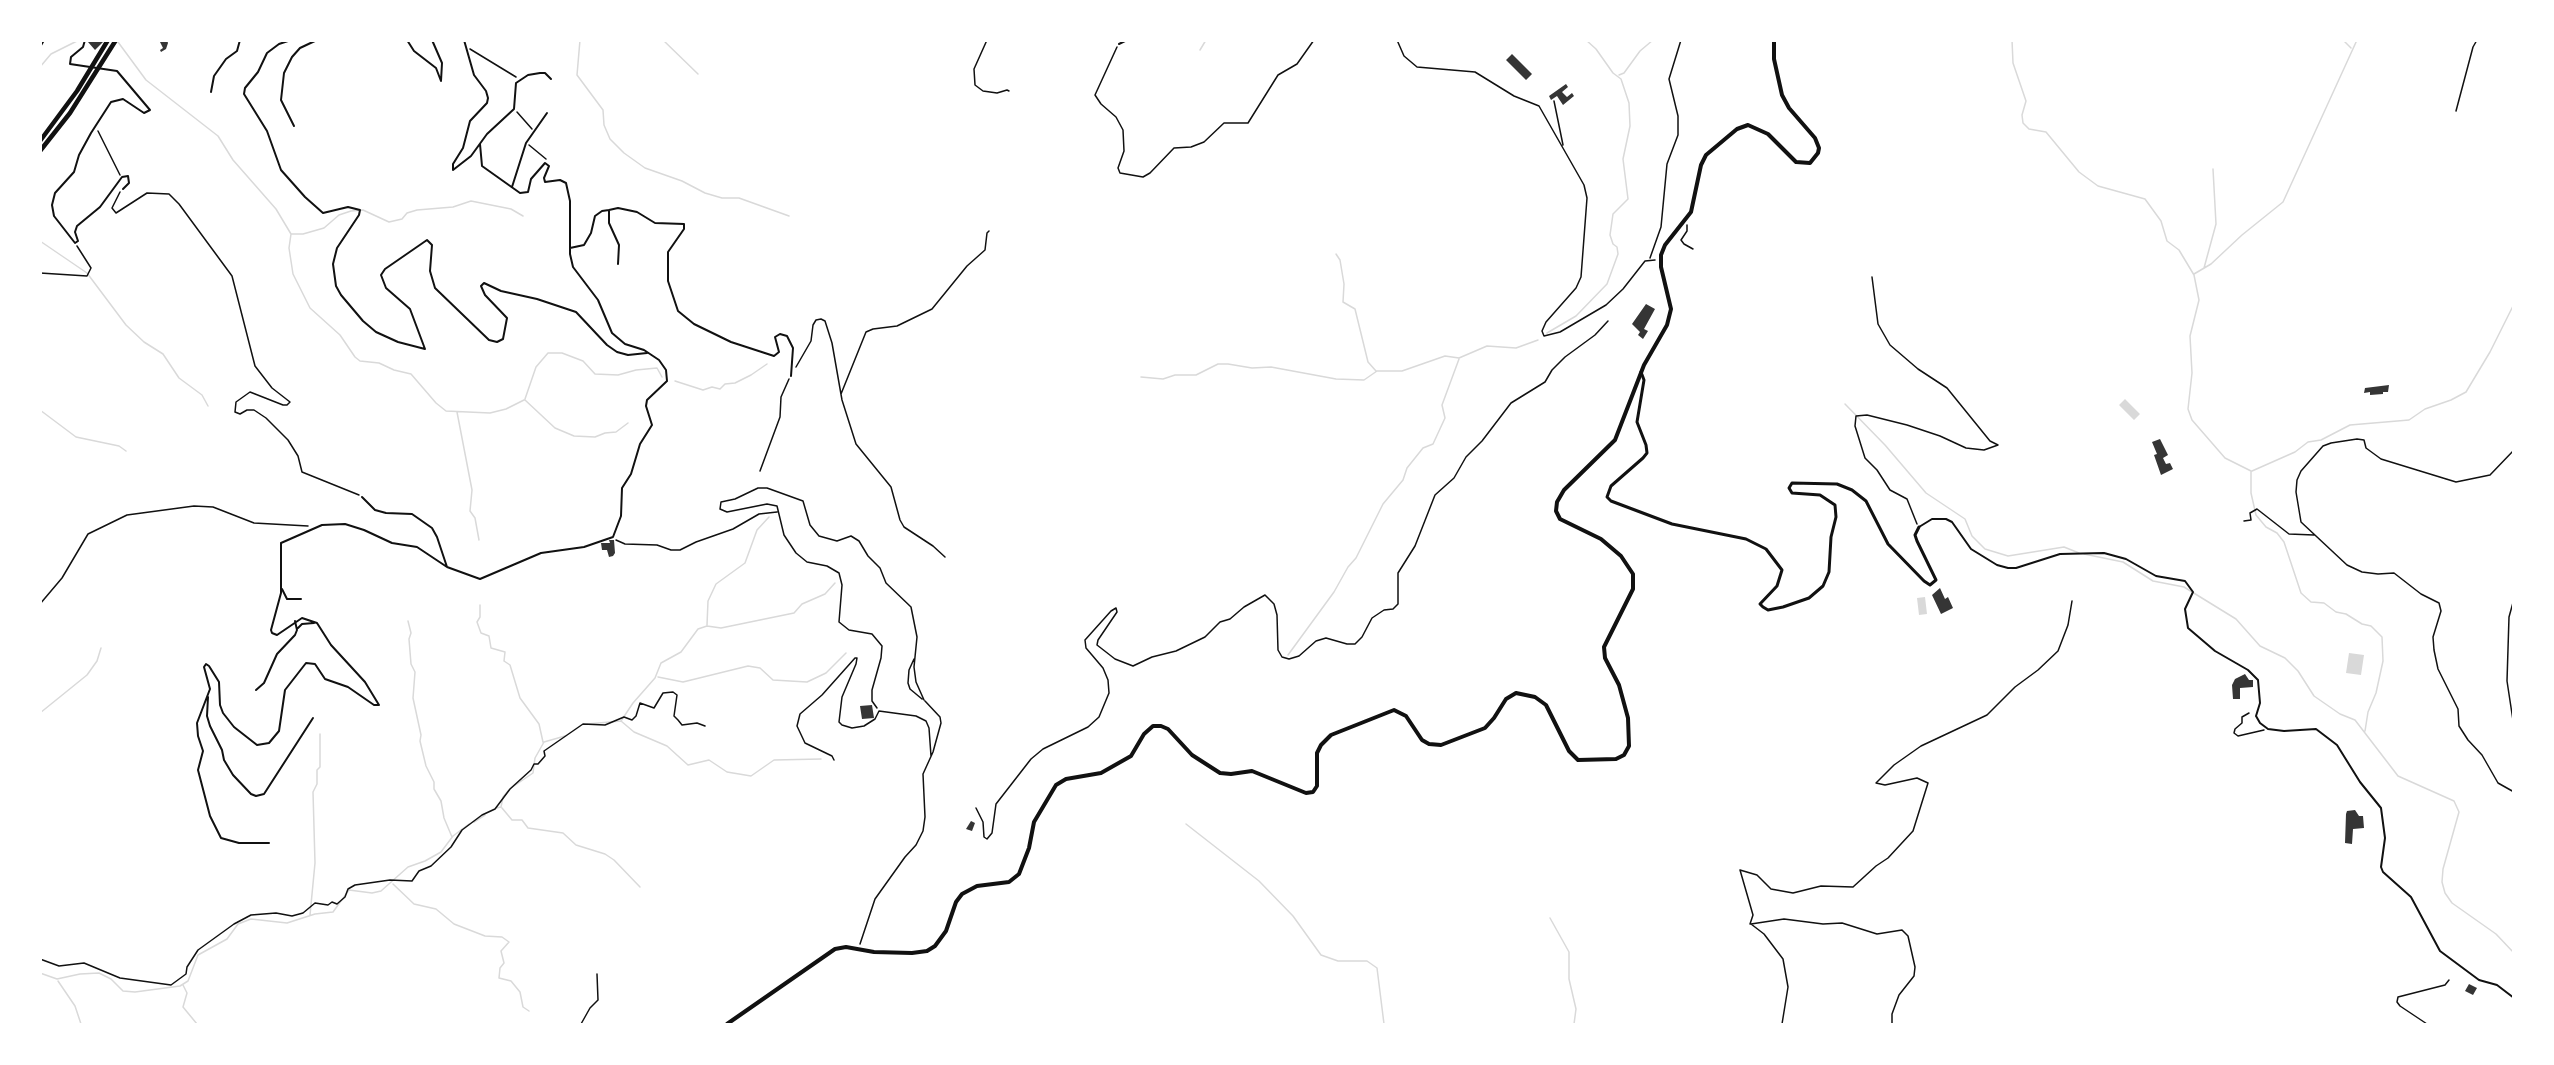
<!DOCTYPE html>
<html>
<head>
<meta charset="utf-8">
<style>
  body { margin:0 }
  #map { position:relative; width:2554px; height:1065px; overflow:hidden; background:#fff; font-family:Poppins,sans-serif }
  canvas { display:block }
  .frame { position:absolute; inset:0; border:42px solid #fff; pointer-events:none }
</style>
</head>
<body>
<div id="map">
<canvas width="2554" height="1065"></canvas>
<div class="frame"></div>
</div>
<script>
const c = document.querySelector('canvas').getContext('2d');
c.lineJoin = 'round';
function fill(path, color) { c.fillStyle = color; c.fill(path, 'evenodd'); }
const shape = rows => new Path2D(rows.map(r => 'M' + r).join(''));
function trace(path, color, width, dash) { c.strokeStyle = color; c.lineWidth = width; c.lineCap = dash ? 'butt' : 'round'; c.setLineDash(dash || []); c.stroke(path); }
fill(shape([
  [2125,399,2140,414,2134,420,2119,405],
  [1925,597,1927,614,1919,615,1917,598],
  [2349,653,2364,655,2361,675,2346,673]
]), '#d9d9d9');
trace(shape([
  [580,40,577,75,603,110,604,125,610,139,624,153,645,168,682,181,705,193,722,198,739,198,789,216],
  [663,40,698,74],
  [2012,40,2013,63,2026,101,2022,115,2023,123,2029,129,2046,132,2079,172,2098,186,2145,199,2161,221,2167,241,2179,250,2194,275,2199,300,2190,336,2192,373,2188,409,2192,420,2225,458,2251,471],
  [2343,40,2351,48],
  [118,42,146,80,218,136,233,160,276,209,291,234,289,248,293,274,310,308,340,335,355,357,360,361,379,363,394,370,411,374,436,403,446,411,490,413,506,409,524,400],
  [1200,50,1206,40],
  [40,67,51,54,79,40],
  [1619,75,1624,73,1640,51,1653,40],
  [291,234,303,234,324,228,339,215,351,211,363,210,389,222,402,219,407,213,417,210,453,207,471,201,511,209,523,216],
  [40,241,87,273,126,325,144,342,163,354,179,378,202,395,208,406],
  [1336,254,1340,260,1344,284,1343,302,1355,309,1368,362,1376,371],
  [2204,268,2216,224,2213,169],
  [2194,274,2211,264,2242,235,2283,202,2357,40],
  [1547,333,1576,316,1607,284,1618,254,1617,247,1613,244,1610,235,1613,214,1628,199,1623,159,1630,126,1629,103,1621,79,1613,73,1596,49,1586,40],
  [1141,377,1163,379,1175,375,1196,375,1218,364,1228,364,1252,368,1271,367,1336,379,1364,380,1377,371,1402,371,1445,356,1459,358,1487,346,1516,348,1538,340],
  [675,381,703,390,712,387,720,389,725,384,735,383,751,375,767,364],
  [525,399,536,367,548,353,562,353,583,361,595,374,618,375,636,370,657,368,662,377],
  [525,400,555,428,574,436,595,437,605,433,616,432,628,423],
  [1845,404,1885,445,1926,493,1965,519,1972,536,1985,549,2008,556,2064,547,2079,553],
  [40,410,76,437,119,446,126,451],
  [457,412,472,490,470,511,475,518,479,540],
  [2251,471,2251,493,2256,515,2266,527,2277,533,2284,542,2301,593,2311,602,2324,603,2336,612,2346,614,2362,624,2371,626,2382,637,2383,661,2376,693,2368,712,2365,731],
  [2252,471,2295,452,2308,442,2321,440,2350,425,2409,420,2425,409,2451,400,2466,392,2490,352,2514,304],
  [2084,554,2123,562,2153,581,2184,587,2236,619,2260,646,2285,658,2298,671,2314,696,2340,714,2355,720,2398,776,2454,801,2459,812,2443,869,2442,882,2445,893,2452,903,2496,934,2514,953],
  [480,605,480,617,477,622,481,633,489,636,491,648,505,652,504,661,510,665,520,698,539,724,543,742],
  [408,621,411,633,409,639,411,664,415,672,413,698,421,735,420,741,426,766,434,782,434,789,441,801,444,818,452,837],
  [707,625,708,601,716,584,745,563,757,530,769,517],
  [1288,655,1334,592,1348,567,1356,558,1383,504,1403,480,1407,468,1423,448,1433,444,1445,418,1442,405,1459,359],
  [658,677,683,682,748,666,760,668,773,680,807,682,826,673,846,653],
  [40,713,87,675,97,661,101,648],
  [621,721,634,732,667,746,688,765,709,760,727,772,751,776,774,760,821,759],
  [587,724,621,721,633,703,655,678,661,663,681,652,698,629,707,626,721,628,794,613,802,604,825,594,835,583],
  [511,788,533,773,535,758,544,742,565,736],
  [496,808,501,807,503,797,508,791],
  [502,808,512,820,522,820,528,828,563,833,576,845,605,854,614,860,640,887],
  [474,822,485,815],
  [1186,824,1259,881,1293,916,1321,955,1338,961,1367,961,1377,968,1384,1024],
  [393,884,414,904,436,909,454,924,485,936,502,937,509,942,501,951,504,963,500,968,499,978,511,981,520,992,523,1007,529,1011],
  [310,915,315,863,313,792,317,784,317,770,320,767,320,734],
  [1550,918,1569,952,1569,979,1576,1009,1574,1024],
  [40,973,57,979,80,974,99,973,111,979,123,991,135,992,180,986,188,981,198,955,227,939,238,924,251,919,287,923,315,914,333,912,349,890,372,893,381,891,408,867,425,861,441,852,453,836,469,824],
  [58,981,75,1006,81,1024],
  [183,985,187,993,183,1007,197,1024]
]), '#d9d9d9', 1.5);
fill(shape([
  [89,40,101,40,103,42,95,50,88,42],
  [159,40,167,40,168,43,166,49,161,52,160,50,163,48],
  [1512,54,1532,74,1526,80,1506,60],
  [1566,84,1568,87,1562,92,1567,97,1572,93,1574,96,1563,105,1557,96,1551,100,1549,96],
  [1646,304,1655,309,1644,329,1648,331,1643,339,1638,335,1640,332,1632,324],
  [2389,385,2388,392,2383,392,2383,394,2370,395,2370,392,2364,393,2365,388],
  [2160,439,2168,455,2163,458,2166,464,2170,463,2173,469,2161,475,2154,455,2157,454,2152,442],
  [609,540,614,540,615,553,613,556,609,557,607,550,602,550,601,543,610,543],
  [1940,588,1945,599,1948,597,1953,608,1941,614,1932,595],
  [2245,674,2249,680,2253,680,2253,687,2240,688,2240,699,2233,699,2232,685,2235,679],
  [872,705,874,718,862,719,860,706],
  [2355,810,2359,816,2363,816,2364,828,2353,829,2352,844,2345,843,2346,814,2347,811],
  [971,821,975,823,972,831,966,829],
  [2469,984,2477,988,2473,995,2465,991]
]), '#353535');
trace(shape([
  [987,40,974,69,975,85,983,91,997,93,1007,90,1009,91],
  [1397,40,1404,56,1417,67,1475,72,1514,96,1539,106,1584,185,1587,198,1581,277,1576,288,1546,322,1542,331,1544,336,1560,332,1606,305,1623,289,1645,261,1655,260],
  [1117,47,1095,95,1101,104,1116,117,1123,130,1124,151,1118,168,1120,173,1143,177,1150,173,1174,148,1191,147,1204,142,1224,123,1248,123,1278,75,1297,64,1314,40],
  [470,49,516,77],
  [1554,101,1563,145],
  [2456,111,2473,47,2477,40],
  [517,112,532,129],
  [98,131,120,175],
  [529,145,546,159],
  [120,192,112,208,116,213,147,193,169,194,179,204,232,276,255,366,272,388,290,402,287,405,283,405,250,392,236,402,235,412,240,414,247,410,254,410,266,418,288,440,298,456,302,472,359,495],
  [1687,225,1687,231,1681,240,1684,244,1693,249],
  [1650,258,1661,227,1667,164,1678,135,1678,116,1669,79,1681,40],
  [40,273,87,276,91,268,77,246],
  [1872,277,1878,324,1890,345,1918,369,1947,388,1990,441,1998,445],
  [796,367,811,341,813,325,816,320,821,319,825,321,832,343,842,400,856,444,891,487,900,520,904,527,933,546,945,557],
  [841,394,866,332,873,329,897,326,932,309,967,266,985,250,987,233,989,231],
  [2514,450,2490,475,2456,482,2381,459,2366,448,2364,440,2357,439,2331,443,2323,446,2301,471,2297,480,2296,492,2301,522,2347,565,2362,572,2378,574,2394,573,2421,594,2439,603,2441,611,2433,637,2434,650,2438,669,2458,709,2459,726,2468,740,2482,755,2498,783,2514,792],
  [760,471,780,417,781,397,789,379],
  [2244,521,2251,520,2250,513,2257,509,2289,534,2314,535],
  [1917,524,1907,499,1890,490,1877,470,1865,458,1855,426,1856,416,1867,415,1907,425,1940,436,1966,448,1984,450,1998,445],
  [616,540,625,544,657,545,671,550,680,550,696,542,733,529,759,514,777,512],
  [2514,599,2509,617,2507,681,2514,727],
  [40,604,62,578,88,534,127,515,194,506,213,507,254,523,308,526],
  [1116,608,1117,612,1098,640,1097,645,1115,659,1133,666,1152,657,1176,651,1205,637,1220,622,1230,619,1244,607,1265,595,1274,604,1277,615,1278,650,1282,657,1289,659,1299,656,1316,641,1326,638,1347,644,1355,644,1362,637,1372,618,1384,610,1393,609,1398,604,1398,573,1415,546,1435,495,1454,478,1466,457,1482,441,1511,403,1545,382,1552,370,1565,357,1595,335,1608,321],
  [914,659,909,670,908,683,910,689,922,699],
  [877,708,872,701,872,690,881,658,882,646,872,634,849,630,839,622,842,585,839,573,827,566,807,562,796,553,784,535,777,506,767,504,727,512,720,509,721,502,735,499,758,488,767,488,803,501,810,525,819,536,837,541,851,536,859,541,868,556,880,568,886,583,911,607,917,637,914,667,916,682,924,700],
  [2249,713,2242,717,2242,723,2235,729,2234,733,2238,736,2264,730],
  [834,760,832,756,805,743,797,726,800,714,822,695,855,658,857,658,856,664,842,697,839,722,842,725,852,728,864,726,875,719,879,711,916,716,926,721,929,728,931,756],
  [976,808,983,822,984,837,987,839,992,833,996,804,1031,759,1043,749,1088,727,1099,717,1109,693,1108,680,1103,668,1086,648,1085,640,1111,611,1116,608],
  [1750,924,1753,915,1740,870,1757,875,1771,889,1793,893,1821,886,1853,887,1876,866,1888,858,1913,831,1928,783,1917,778,1885,785,1876,783,1894,765,1921,746,1987,715,2015,687,2038,670,2058,651,2068,625,2072,601],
  [1751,924,1784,919,1823,924,1842,923,1877,934,1902,930,1908,936,1915,967,1914,976,1899,995,1892,1014,1892,1024],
  [1751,924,1764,934,1783,959,1788,987,1782,1024],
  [860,944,875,899,905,857,916,845,923,831,925,817,923,774,933,752,941,723,940,717,925,701],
  [40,959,59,966,84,963,120,978,171,985,186,974,187,967,198,950,234,924,251,915,276,913,292,916,303,913,315,903,328,905,332,902,337,904,345,897,348,889,355,885,390,880,412,881,419,871,431,866,451,847,462,830,482,815,495,809,510,789,531,770,534,764,538,764,545,756,544,751,583,724,605,725,624,717,632,720,636,716,640,703,654,708,663,693,673,692,677,695,674,716,678,720,682,725,697,723,705,726],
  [581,1024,590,1008,598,1000,597,974],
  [2427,1024,2400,1006,2397,1002,2398,997,2445,985,2449,980]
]), '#111', 1.5);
trace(shape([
  [291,40,279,44,267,53,258,72,245,88,244,94,267,131,281,170,305,197,323,213,348,207,360,210,359,215,337,248,333,264,336,286,341,295,363,321,376,332,398,342,425,349,410,309,386,288,381,275,385,269,427,240,432,245,430,271,435,288,489,340,497,342,503,339,507,318,485,295,481,286,484,283,501,291,537,299,576,312,607,345,617,352,628,355,647,353],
  [407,40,414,51,436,68,441,81,442,63,432,40],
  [464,40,474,75,486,91,488,98,487,103,470,121,463,148,453,164,453,170,471,156,487,134,514,109,516,83,528,75,540,73,545,73,551,79],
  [1119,44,1127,40],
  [211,92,214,76,226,59,237,51,240,40],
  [294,126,281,100,284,73,292,57,300,48,317,40],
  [512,187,526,143,547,113],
  [609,210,618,208,637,212,655,223,684,224,684,229,668,252,668,281,678,311,694,324,731,342,774,356,779,352,775,337,780,334,787,336,793,348,791,376],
  [75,243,54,216,52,205,55,193,74,172,79,155,91,133,111,102,123,99,144,113,150,110,117,71,70,64,71,57,83,47,85,40],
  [75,243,78,241,75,232,77,226,100,207,122,177,128,176,129,183,123,189],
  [570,248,584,245,591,233,595,216,602,211,609,210,609,223,619,245,618,264],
  [362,497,375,510,386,513,412,514,432,528,437,537,447,567],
  [1919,527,1932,519,1946,519,1952,522,1971,549,1997,565,2008,568,2016,568,2060,554,2104,553,2126,559,2156,576,2185,581,2193,592,2185,609,2188,628,2215,651,2248,670,2258,680,2260,703,2256,716,2260,723,2268,729,2284,731,2316,729,2337,745,2360,782,2381,808,2385,838,2381,867,2383,872,2411,897,2440,951,2479,980,2497,985,2514,998],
  [282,589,287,599,301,599],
  [298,628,302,624,314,623],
  [256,690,264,683,277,654,295,635,297,630,295,621],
  [208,697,207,716,210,726,222,750,224,760,233,775,251,794,256,796,264,794,313,718],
  [269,843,239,843,221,838,210,816,198,770,203,751,198,736,197,723,210,689,204,667,206,664,209,666,219,682,220,705,223,713,234,727,257,745,269,743,279,731,285,690,306,663,315,664,325,679,348,687,374,705,379,705,365,682,331,645,317,623,302,618,277,635,272,633,271,630,281,593,281,543,322,525,345,524,364,530,392,543,417,547,447,567,480,579,541,553,584,547,613,537,621,516,622,488,631,474,640,444,652,425,646,406,647,400,667,381,666,370,659,360,644,350,625,344,612,333,598,300,573,267,570,254,570,201,566,183,560,180,545,182,544,178,549,166,545,163,531,179,528,192,520,193,482,166,480,144]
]), '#111', 2);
trace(shape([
  [1641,372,1644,380,1637,422,1646,445,1647,453,1643,458,1611,486,1607,497,1611,501,1672,524,1746,539,1766,549,1782,570,1777,586,1760,604,1763,607,1768,610,1783,607,1809,598,1823,586,1829,572,1831,537,1836,517,1835,505,1820,495,1792,493,1789,488,1792,483,1837,484,1852,490,1866,501,1888,544,1924,581,1930,585,1936,580,1917,541,1915,535,1919,527]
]), '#111', 3);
trace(shape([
  [40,45,43,40],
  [727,1024,835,949,846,947,874,952,912,953,927,951,935,946,946,931,956,902,962,894,977,886,1009,882,1019,874,1029,848,1034,822,1056,785,1066,779,1101,773,1131,756,1144,734,1153,726,1161,726,1168,729,1192,755,1220,773,1231,774,1252,771,1306,793,1313,792,1317,786,1317,753,1321,745,1331,735,1394,710,1406,716,1422,740,1429,744,1441,745,1485,728,1494,718,1506,699,1516,693,1535,697,1546,705,1569,751,1578,760,1616,759,1624,755,1629,746,1628,718,1619,685,1605,658,1604,647,1633,589,1633,574,1621,556,1601,539,1560,519,1556,511,1557,502,1564,490,1615,440,1644,365,1667,325,1671,309,1661,267,1661,255,1665,245,1691,212,1701,165,1706,155,1737,129,1748,125,1768,134,1796,162,1810,163,1818,153,1819,148,1815,138,1789,108,1782,95,1774,59,1774,40]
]), '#111', 4);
trace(shape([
  [40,141,77,91,108,40],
  [40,151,70,113,116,40]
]), '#111', 4.5);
</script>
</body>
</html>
